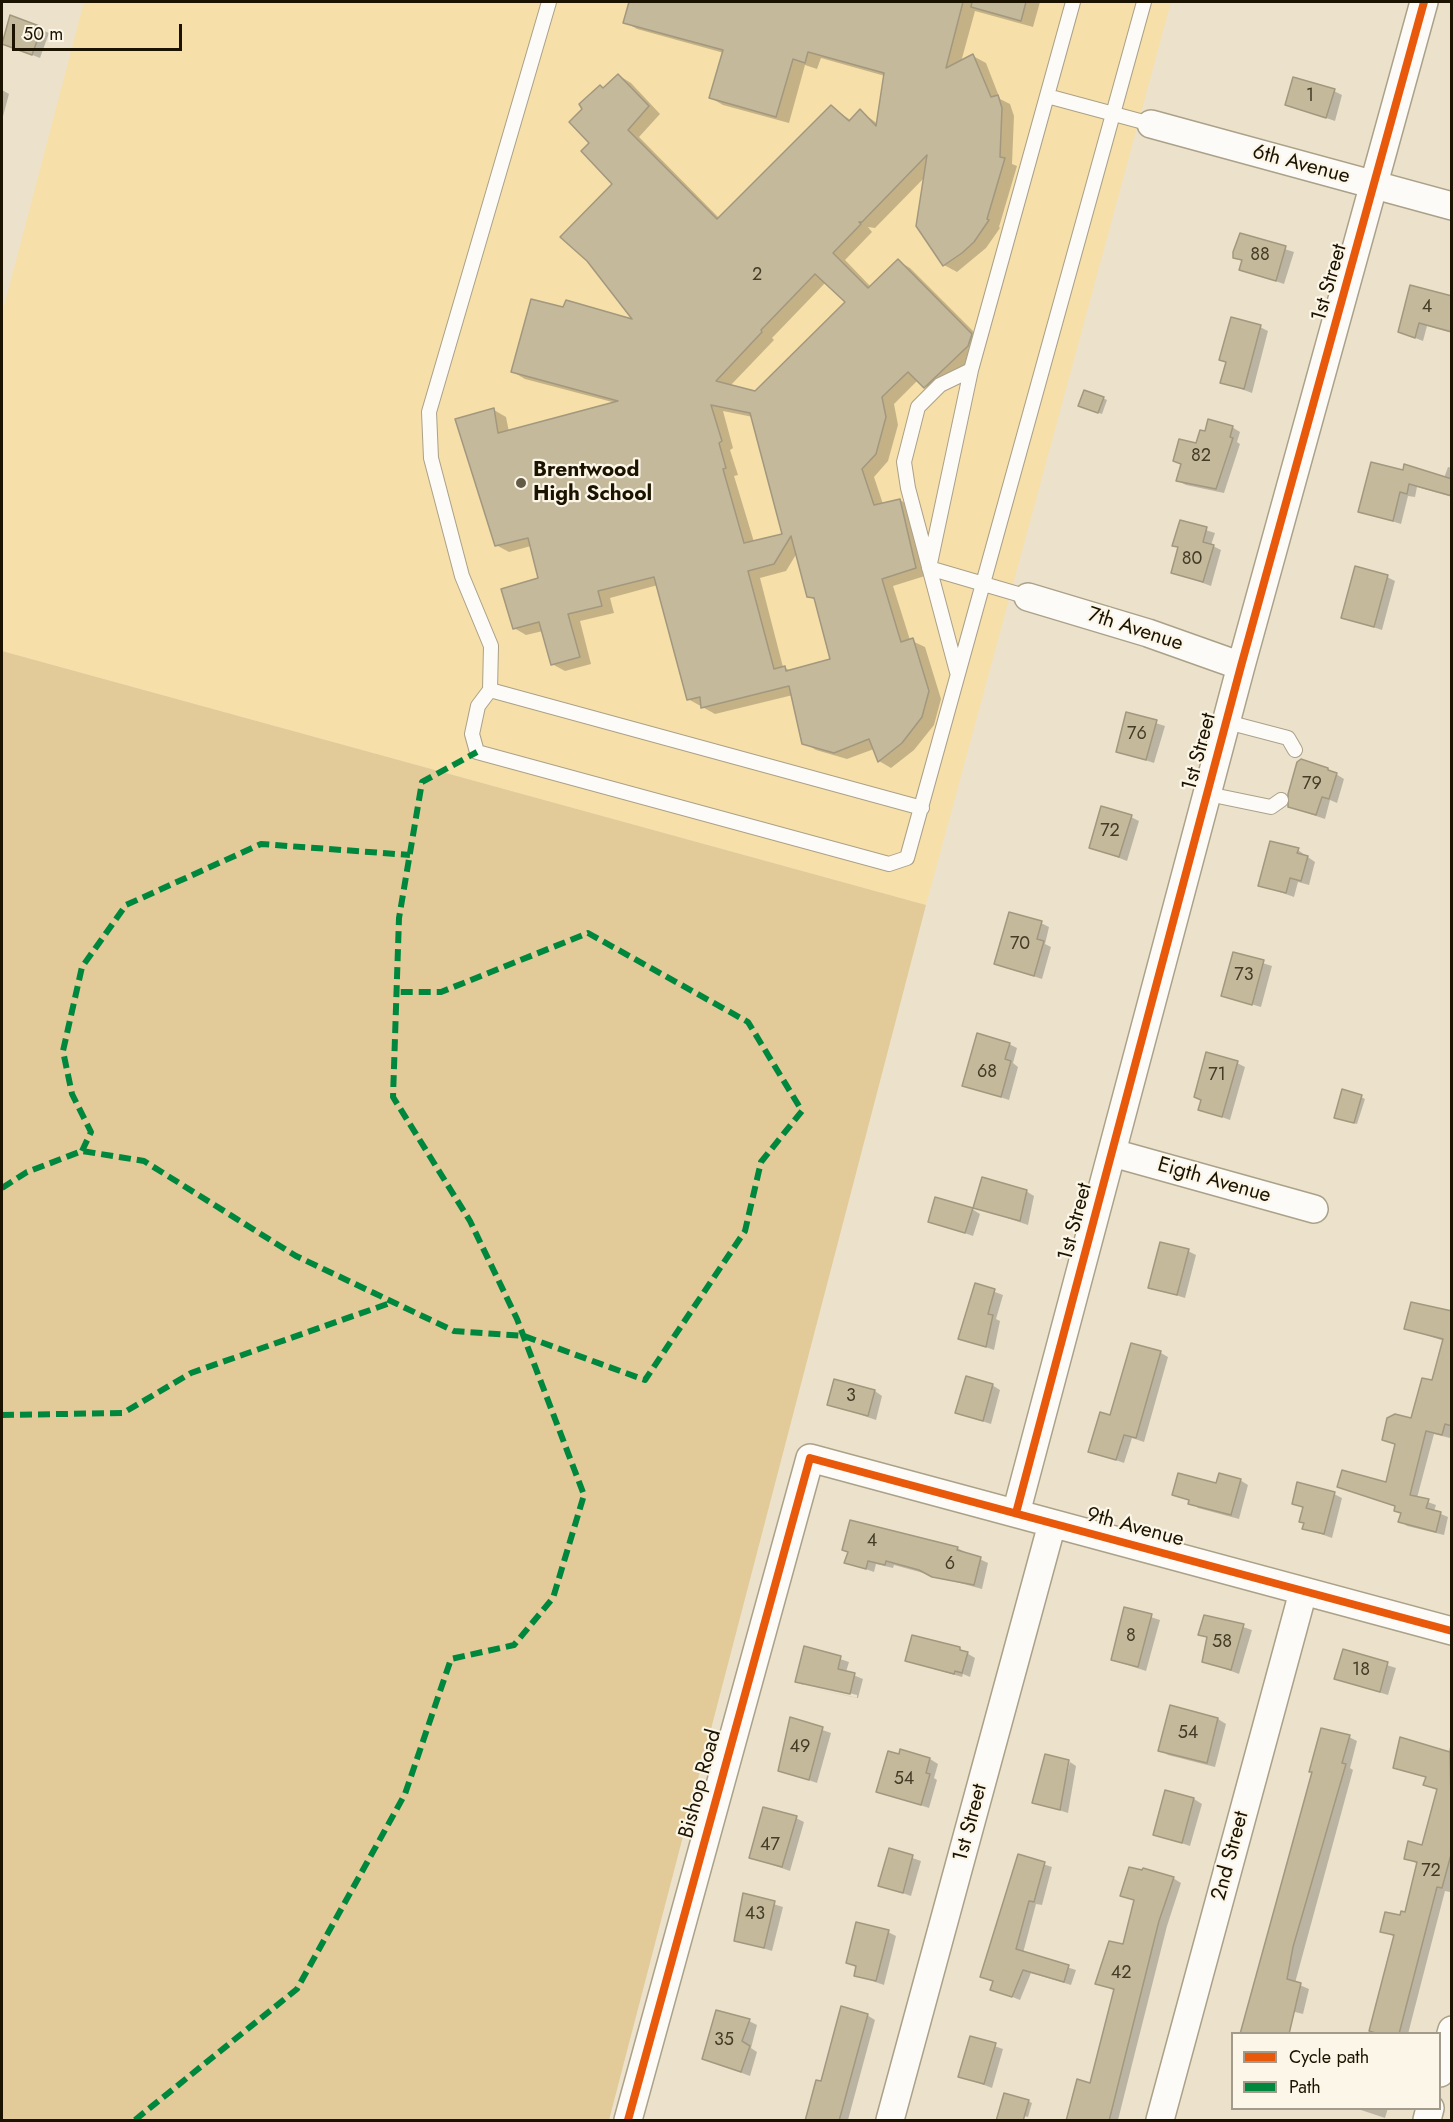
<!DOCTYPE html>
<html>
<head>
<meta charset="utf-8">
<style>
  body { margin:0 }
  #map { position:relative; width:1453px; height:2122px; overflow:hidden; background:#ece2cb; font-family:Jost,sans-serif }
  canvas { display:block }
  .frame { position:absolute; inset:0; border:3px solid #1b1300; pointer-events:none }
  .legend { position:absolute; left:1231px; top:2032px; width:210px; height:78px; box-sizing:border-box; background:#fcf6e8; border:2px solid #a29b8b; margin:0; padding:8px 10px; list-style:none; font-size:18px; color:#1b1300 }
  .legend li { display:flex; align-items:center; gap:12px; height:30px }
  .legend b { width:30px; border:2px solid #a29b8b }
  .scale { position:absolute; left:12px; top:24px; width:170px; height:27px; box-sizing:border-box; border:3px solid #1b1300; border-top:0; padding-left:8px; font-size:18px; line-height:21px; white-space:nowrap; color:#1b1300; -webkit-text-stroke:4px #fcf6e8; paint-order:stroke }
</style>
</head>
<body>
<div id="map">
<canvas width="1453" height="2122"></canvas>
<div class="frame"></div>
<ul class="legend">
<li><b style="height:8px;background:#e8590c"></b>Cycle path</li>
<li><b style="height:8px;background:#00873e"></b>Path</li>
</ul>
<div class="scale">50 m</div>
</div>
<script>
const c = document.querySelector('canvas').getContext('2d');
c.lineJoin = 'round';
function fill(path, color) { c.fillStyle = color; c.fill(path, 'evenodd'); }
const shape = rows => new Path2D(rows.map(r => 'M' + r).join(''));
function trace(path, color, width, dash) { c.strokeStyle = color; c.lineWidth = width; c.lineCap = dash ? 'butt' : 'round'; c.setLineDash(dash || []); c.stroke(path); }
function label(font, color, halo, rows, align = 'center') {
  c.font = font + ' Jost,sans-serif'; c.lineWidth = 4.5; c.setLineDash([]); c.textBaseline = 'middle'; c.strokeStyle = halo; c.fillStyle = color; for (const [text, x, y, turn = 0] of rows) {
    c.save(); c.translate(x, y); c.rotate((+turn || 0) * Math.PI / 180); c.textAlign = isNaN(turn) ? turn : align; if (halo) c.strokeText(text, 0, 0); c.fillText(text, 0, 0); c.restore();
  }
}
fill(shape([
  [84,2,1171,2,926,905,2,651,2,314]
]), '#f6dfa8');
fill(shape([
  [2,651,926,905,609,2120,2,2120]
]), '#e2cb98');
fill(shape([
  [630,2,1040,2,1033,27,975,11,961,62,973,56,986,63,1000,99,1010,104,1014,116,1012,164,1017,166,999,227,1000,228,986,248,957,272,944,265,925,177,875,228,868,227,872,232,845,260,871,287,898,261,910,268,984,342,981,352,937,394,918,380,894,404,898,425,888,461,874,477,883,504,900,500,912,507,928,575,893,586,910,640,925,647,941,699,934,725,914,750,891,768,879,761,874,749,847,759,816,750,804,743,793,695,715,714,688,699,658,585,610,598,614,613,580,621,591,664,565,671,552,664,543,631,526,635,514,628,540,579,531,546,509,552,496,545,494,410,506,417,509,432,616,403,525,379,513,372,565,309,636,321,614,184,591,144,604,89,618,75,631,83,660,114,639,137,720,219,831,107,852,121,860,111,878,124,885,76,821,58,817,69,805,65,789,123,723,105,711,98,724,53,637,29,625,22],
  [826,282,847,302,755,392,730,386,774,340,772,338],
  [723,411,753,417,783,535,754,542,734,476,738,475,730,450,733,448],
  [797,553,808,596,817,601,832,661,791,671,783,667,760,578,786,571],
  [10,17,49,33,40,58,2,43],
  [2,90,9,94,2,120],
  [1334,91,1342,95,1335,121,1286,104],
  [1241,235,1294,252,1284,284,1241,269,1243,262,1235,257],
  [1452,298,1452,333,1427,326,1423,341,1400,332],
  [1260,327,1268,331,1252,393,1222,382,1227,363,1220,359],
  [1103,398,1107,400,1102,414,1083,408],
  [1232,427,1240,432,1237,442,1240,444,1224,493,1186,485,1178,481,1182,465,1174,461],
  [1448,467,1452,468,1452,497,1417,487,1415,497,1408,496,1401,524,1359,511,1404,472,1444,478],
  [1181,522,1215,533,1211,545,1221,550,1211,586,1173,572,1179,548,1174,545],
  [1387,577,1395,581,1382,630,1342,617],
  [1127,714,1165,726,1154,763,1118,751],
  [1328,769,1344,779,1337,803,1330,800,1325,819,1289,807],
  [1131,817,1139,821,1127,861,1091,847],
  [1298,850,1315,862,1309,885,1298,882,1294,897,1260,885],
  [1041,923,1049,927,1045,944,1051,947,1042,979,996,964],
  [1234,954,1272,966,1261,1007,1223,996],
  [1009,1044,1017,1048,1013,1063,1018,1067,1009,1100,964,1085],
  [1237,1063,1245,1067,1230,1120,1199,1109],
  [1361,1097,1365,1099,1357,1124,1339,1119],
  [1026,1191,1034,1196,1028,1225,975,1207],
  [972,1209,980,1214,973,1236,930,1221],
  [1188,1251,1196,1255,1185,1298,1150,1287],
  [976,1285,1003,1295,996,1319,1000,1321,994,1350,960,1338],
  [1452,1313,1452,1431,1450,1438,1434,1434,1417,1498,1436,1505,1434,1511,1448,1517,1444,1535,1407,1526,1400,1521,1402,1514,1396,1510,1396,1507,1339,1486,1387,1484,1396,1445,1383,1440,1412,1420,1433,1382,1444,1341,1405,1328],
  [1161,1353,1168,1357,1144,1442,1132,1438,1124,1463,1090,1451],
  [992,1385,1000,1390,991,1424,957,1413],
  [875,1391,882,1396,876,1420,829,1404],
  [1240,1480,1248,1485,1239,1519,1198,1508,1190,1501,1174,1494],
  [1334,1494,1342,1498,1332,1538,1304,1528,1306,1524,1301,1521,1305,1509,1293,1503],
  [957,1548,988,1563,982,1589,894,1565,893,1568,876,1564,874,1572,846,1562],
  [1126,1609,1160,1620,1146,1671,1112,1660],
  [1217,1618,1252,1630,1239,1674,1204,1661,1208,1638,1200,1634],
  [805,1647,849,1662,846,1672,863,1679,858,1698,804,1686,857,1698,857,1695,803,1682,803,1685,796,1681],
  [960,1649,975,1658,970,1677,963,1674,962,1677,907,1661],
  [1344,1651,1396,1668,1388,1695,1336,1679],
  [792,1719,831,1733,817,1783,779,1770],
  [1218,1719,1226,1724,1215,1767,1168,1755,1160,1750],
  [1349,1737,1357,1741,1350,1768,1353,1770,1295,1983,1309,1989,1303,2014,1287,2010,1242,2034],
  [1452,1741,1450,1892,1445,1891,1408,2034,1369,2034,1395,1937,1382,1931,1406,1914,1418,1864,1405,1858,1423,1846,1439,1791,1425,1785,1427,1778,1394,1767,1448,1753],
  [930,1759,938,1764,934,1778,937,1780,929,1808,878,1791],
  [1070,1762,1076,1766,1068,1813,1034,1802,1063,1789],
  [1194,1799,1202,1804,1190,1846,1155,1834],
  [796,1818,804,1822,790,1871,750,1857],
  [890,1850,921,1861,911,1896,880,1885],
  [1019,1856,1052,1867,1042,1905,1036,1904,1023,1953,1076,1970,1071,1985,1031,1973,1020,2000,992,1989,994,1982,982,1976],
  [1173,1878,1181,1883,1167,1926,1118,2120,1067,2120,1091,2085,1115,1991,1097,1983,1124,1946,1135,1901,1122,1895],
  [745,1895,783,1907,772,1951,736,1940],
  [888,1932,896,1936,884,1985,855,1975,857,1968,848,1962],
  [867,2015,875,2020,848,2120,807,2120,822,2083],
  [749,2021,757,2025,751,2048,757,2052,750,2076,704,2059],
  [971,2038,1003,2049,992,2088,960,2076],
  [1028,2101,1032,2103,1028,2117,1005,2111],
  [1355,2108,1388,2108,1385,2118]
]), '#0003');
const building = shape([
  [629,2,963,2,946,68,973,54,991,97,998,95,1002,108,1000,157,1005,158,987,219,989,220,974,242,962,253,943,266,916,226,927,155,862,222,859,222,861,224,833,253,868,288,898,259,972,334,968,346,924,388,908,372,882,397,886,417,876,454,862,469,874,505,900,499,916,568,882,579,901,642,913,638,929,691,922,717,902,743,878,762,869,739,834,753,802,744,789,686,701,708,700,697,687,700,654,577,598,591,602,606,568,614,580,657,551,665,539,622,513,629,501,589,538,578,528,538,495,546,455,419,494,408,498,433,618,401,511,372,531,299,563,307,566,300,632,319,587,261,560,237,612,184,581,151,589,143,569,122,582,109,579,104,600,85,603,88,618,74,649,106,628,130,717,219,831,105,849,121,860,109,876,126,884,73,808,52,805,63,793,59,776,117,709,98,723,50,623,23,629,2],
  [815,274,845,302,755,391,716,381,762,332,761,330,815,274],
  [711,405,750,413,782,534,744,543,723,469,726,468,719,443,722,441,711,405],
  [791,536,807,597,814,598,830,659,786,671,785,666,774,669,748,571,774,564,791,536],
  [972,2,1026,2,1021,21,971,7,972,2],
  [10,15,42,27,32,55,2,44,10,15],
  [1293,77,1335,89,1326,118,1285,105,1293,77],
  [1240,233,1286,246,1276,281,1239,270,1242,260,1233,258,1233,252,1240,233],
  [1410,285,1452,296,1452,332,1419,323,1415,338,1398,332,1410,285],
  [1231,317,1261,325,1244,389,1220,383,1226,362,1219,360,1231,317],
  [1084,390,1104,397,1098,413,1078,406,1084,390],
  [1208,419,1233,426,1230,437,1233,438,1216,489,1176,481,1181,464,1173,461,1179,439,1196,443,1200,430,1205,431,1208,419],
  [1371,462,1403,470,1404,464,1452,479,1452,496,1409,484,1407,494,1400,492,1393,521,1358,512,1371,462],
  [1180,520,1207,527,1203,542,1214,545,1203,582,1171,573,1178,547,1172,546,1180,520],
  [1355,566,1388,575,1374,627,1341,618,1355,566],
  [1126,712,1157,720,1146,760,1116,752,1126,712],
  [1301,759,1328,768,1328,770,1337,773,1329,799,1322,797,1316,815,1288,807,1288,794,1297,762,1301,759],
  [1101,806,1132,815,1119,857,1089,848,1101,806],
  [1270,841,1299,848,1297,853,1308,856,1301,881,1290,878,1286,893,1258,886,1270,841],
  [1009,912,1042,921,1037,939,1044,941,1034,976,994,964,1009,912],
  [1233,952,1264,960,1252,1005,1221,996,1233,952],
  [977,1033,1010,1043,1005,1059,1011,1061,1001,1097,962,1086,977,1033],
  [1206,1052,1238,1061,1222,1117,1198,1110,1201,1100,1194,1097,1206,1052],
  [1342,1089,1362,1095,1354,1123,1334,1118,1342,1089],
  [982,1177,1027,1190,1020,1221,973,1208,982,1177],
  [935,1197,973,1208,965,1233,928,1222,935,1197],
  [1160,1242,1189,1249,1177,1295,1148,1288,1160,1242],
  [975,1283,995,1289,988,1314,993,1315,986,1347,958,1339,975,1283],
  [1411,1302,1452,1311,1452,1426,1445,1424,1442,1435,1426,1431,1410,1495,1429,1499,1426,1508,1441,1512,1436,1532,1398,1522,1401,1513,1394,1511,1395,1506,1337,1487,1342,1470,1386,1482,1395,1444,1382,1440,1387,1418,1395,1414,1411,1418,1422,1378,1432,1380,1443,1339,1404,1329,1411,1302],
  [1131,1343,1161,1351,1136,1438,1124,1435,1116,1460,1088,1452,1100,1412,1110,1415,1131,1343],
  [966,1376,993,1384,983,1421,955,1413,966,1376],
  [834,1379,875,1390,868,1416,827,1405,834,1379],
  [1178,1473,1216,1483,1219,1473,1241,1479,1231,1515,1188,1504,1189,1500,1172,1495,1178,1473],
  [1297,1482,1335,1492,1324,1534,1302,1529,1304,1523,1299,1522,1303,1507,1292,1504,1297,1482],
  [850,1520,958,1547,957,1550,981,1557,974,1585,932,1577,919,1570,886,1561,885,1565,868,1561,866,1569,844,1563,848,1552,842,1550,850,1520],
  [1124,1607,1152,1614,1138,1667,1111,1660,1124,1607],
  [1204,1615,1244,1624,1231,1670,1202,1662,1207,1637,1198,1635,1204,1615],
  [912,1635,960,1647,960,1650,968,1652,962,1673,955,1671,954,1674,905,1661,912,1635],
  [804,1646,841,1656,838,1669,855,1673,850,1694,795,1682,804,1646],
  [1343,1649,1388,1662,1380,1692,1334,1679,1343,1649],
  [1170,1705,1218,1718,1207,1763,1158,1751,1170,1705],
  [790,1717,823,1727,809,1780,778,1771,790,1717],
  [1321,1728,1350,1735,1342,1763,1346,1764,1293,1947,1287,1979,1301,1983,1289,2034,1240,2034,1312,1772,1309,1772,1321,1728],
  [1400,1737,1450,1752,1452,1851,1442,1888,1437,1887,1399,2034,1379,2034,1369,2031,1394,1935,1380,1932,1385,1912,1400,1915,1401,1911,1405,1912,1417,1862,1404,1859,1408,1841,1422,1845,1437,1789,1423,1785,1426,1777,1393,1768,1400,1737],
  [900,1749,930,1758,926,1773,930,1774,921,1805,876,1792,888,1751,899,1754,900,1749],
  [1045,1754,1069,1760,1060,1810,1032,1803,1045,1754],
  [1165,1790,1194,1798,1182,1843,1153,1835,1165,1790],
  [763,1807,797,1816,782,1867,749,1858,763,1807],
  [889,1848,913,1855,903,1893,878,1886,889,1848],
  [1018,1854,1045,1862,1034,1902,1029,1901,1016,1949,1069,1965,1064,1982,1023,1970,1012,1997,990,1990,993,1981,980,1977,1018,1854],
  [1129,1867,1142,1870,1143,1868,1174,1877,1159,1921,1109,2121,1066,2121,1077,2079,1090,2083,1114,1989,1095,1984,1109,1941,1123,1944,1134,1900,1120,1896,1129,1867],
  [743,1893,775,1901,764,1948,734,1941,743,1893],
  [856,1922,889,1930,876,1981,854,1976,856,1966,846,1963,856,1922],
  [841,2006,868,2014,839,2121,805,2121,816,2080,821,2081,841,2006],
  [716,2010,750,2019,742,2041,750,2046,741,2072,702,2059,716,2010],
  [970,2036,996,2043,984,2084,958,2077,970,2036],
  [1004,2093,1029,2100,1023,2121,996,2121,1004,2093]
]);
fill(building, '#c4b99b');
trace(building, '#a2987f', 1.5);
const lane = shape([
  [549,2,429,412,431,458,462,576,491,646,490,690,478,706,472,734,477,752,889,864,907,858,1144,2],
  [1047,96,1151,124],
  [971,370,929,568,1028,597],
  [957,672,908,488,904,462,918,407,940,385,971,370,1073,2],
  [490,690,922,808],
  [1227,722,1288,738,1295,750],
  [1208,794,1271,807,1281,800]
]);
const street = shape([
  [1151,124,1452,206],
  [1028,597,1148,633,1241,666],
  [1113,1153,1314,1209],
  [1016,1513,1241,666,1424,2],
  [1440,2073,1452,2030],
  [628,2120,810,1458,1452,1631],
  [890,2120,1052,1524],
  [1160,2120,1303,1592],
  [1427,2120,1430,2108]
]);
trace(lane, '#aba189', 16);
trace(street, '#aba189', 30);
trace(lane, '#fcfbf7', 14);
trace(street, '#fcfbf7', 27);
trace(shape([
  [82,1151,91,1132,72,1094,63,1051,82,967,126,905,261,844,410,855],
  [2,1188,27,1172,82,1151,144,1161,296,1256,454,1331,524,1336,645,1380,745,1231,761,1162,802,1111,748,1022,588,933,441,992,397,992],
  [2,1415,123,1413,191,1373,393,1302],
  [135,2120,297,1989,405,1794,451,1659,514,1645,553,1598,584,1495,517,1319,470,1221,393,1097,399,918,422,782,477,752]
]), '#00873e', 6, [12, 6]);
trace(shape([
  [1016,1513,1241,666,1424,2],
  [628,2120,810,1458,1452,1631]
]), '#e8590c', 8);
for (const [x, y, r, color] of [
  [521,483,6,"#645b47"]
]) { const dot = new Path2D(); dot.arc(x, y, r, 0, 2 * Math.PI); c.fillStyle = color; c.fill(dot); trace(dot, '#fcf6e8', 2); }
label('18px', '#453c27', null, [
  ["1",1310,97],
  ["88",1260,256],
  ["2",757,276],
  ["4",1427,308],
  ["82",1201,457],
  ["80",1192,560],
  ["76",1137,735],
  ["79",1312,785],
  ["72",1110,832],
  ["70",1020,945],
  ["73",1244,976],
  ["68",987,1073],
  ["71",1217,1076],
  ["3",851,1397],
  ["4",872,1542],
  ["6",950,1565],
  ["8",1131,1637],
  ["58",1222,1643],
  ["18",1361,1671],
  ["54",1188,1734],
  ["49",800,1748],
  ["54",904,1780],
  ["47",770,1846],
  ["72",1431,1872],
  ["43",755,1915],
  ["42",1121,1974],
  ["35",724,2041]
]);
label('21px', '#1b1300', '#fcf6e8', [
  ["6th Avenue",1301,165,15],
  ["1st Street",1330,283,-74],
  ["7th Avenue",1135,630,18],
  ["1st Street",1200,752,-75],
  ["Eigth Avenue",1214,1181,16],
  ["1st Street",1076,1222,-75],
  ["9th Avenue",1135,1528,15],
  ["Bishop Road",701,1784,-75],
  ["1st Street",971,1823,-75],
  ["2nd Street",1231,1856,-75]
]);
label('bold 21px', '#1b1300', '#fcf6e8', [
  ["Brentwood",533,471],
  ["High School",533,495]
], 'left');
</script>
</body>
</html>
